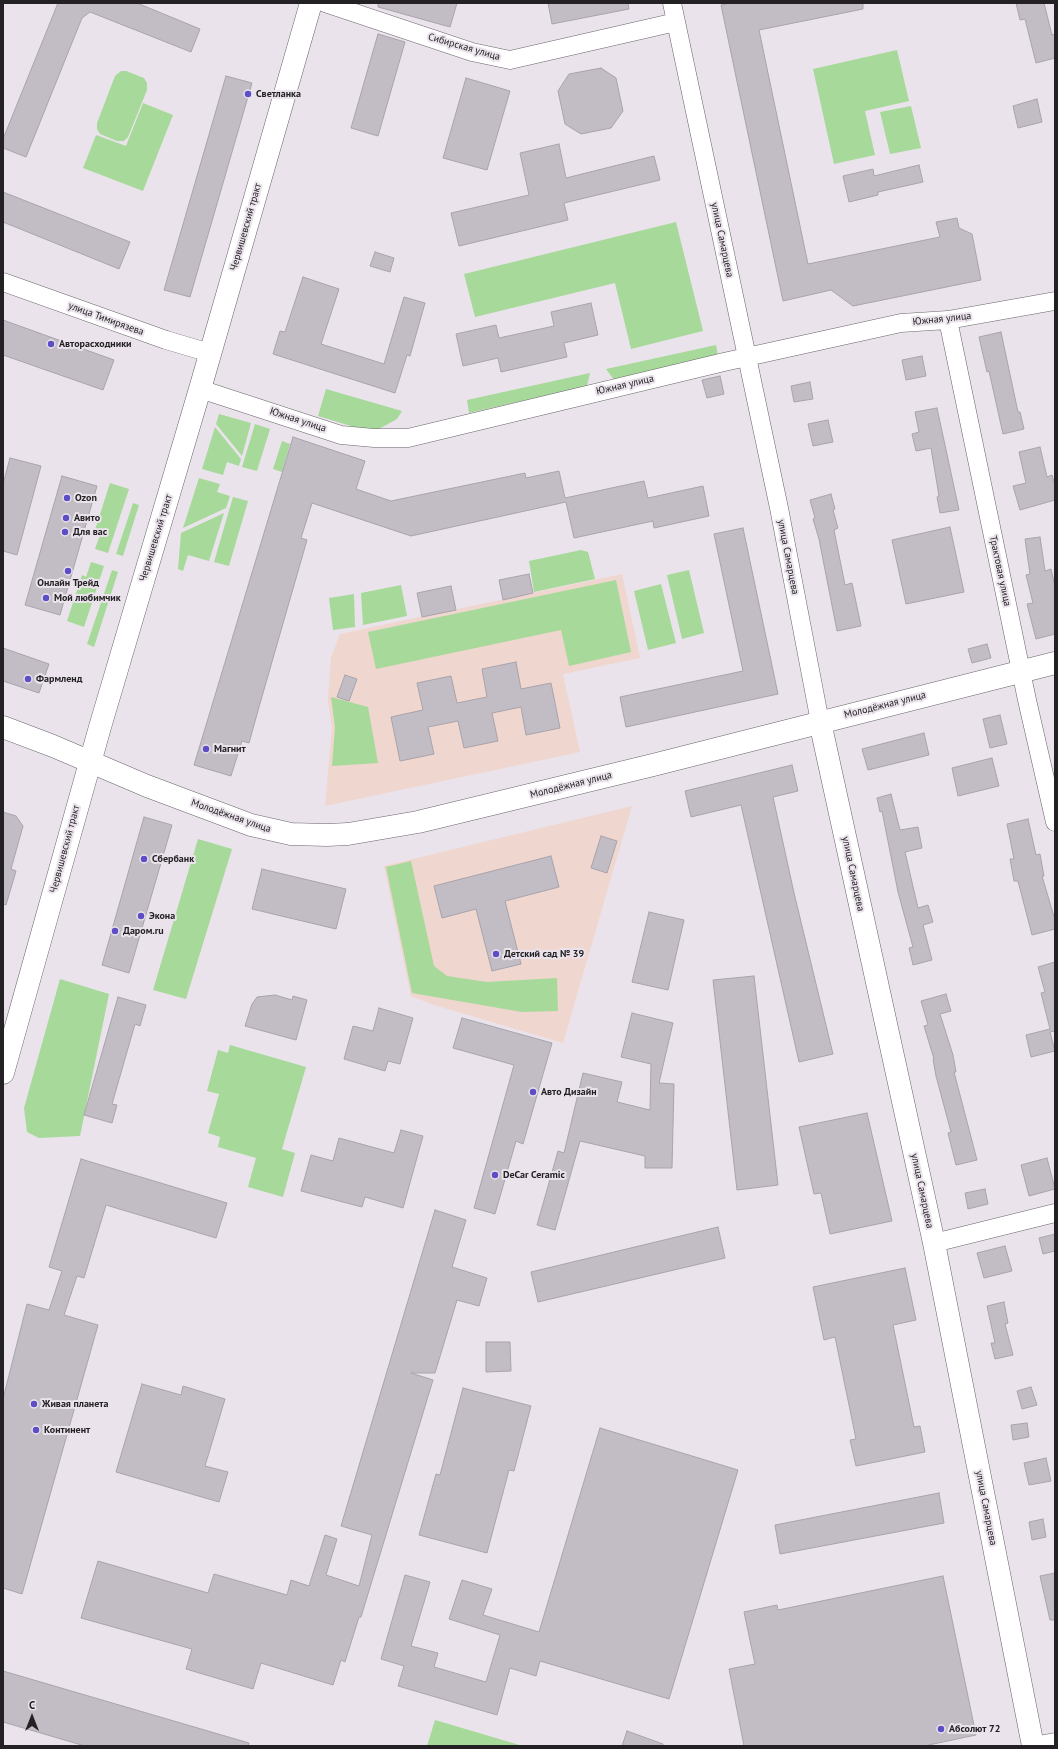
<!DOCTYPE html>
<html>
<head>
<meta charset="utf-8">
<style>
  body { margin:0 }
  #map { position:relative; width:1058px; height:1749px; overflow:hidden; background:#eae3eb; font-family:"PT Sans",sans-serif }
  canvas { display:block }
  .frame { position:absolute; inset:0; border:4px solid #232124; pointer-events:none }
  .north { position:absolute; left:12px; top:1697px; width:40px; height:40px; -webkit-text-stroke:3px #eae3eb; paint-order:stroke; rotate:0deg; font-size:11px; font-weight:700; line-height:16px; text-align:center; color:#232124 }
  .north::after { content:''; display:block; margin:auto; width:14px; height:18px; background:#232124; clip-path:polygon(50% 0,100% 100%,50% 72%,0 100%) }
</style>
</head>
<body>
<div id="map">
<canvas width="1058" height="1749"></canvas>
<div class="frame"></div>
<div class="north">С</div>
</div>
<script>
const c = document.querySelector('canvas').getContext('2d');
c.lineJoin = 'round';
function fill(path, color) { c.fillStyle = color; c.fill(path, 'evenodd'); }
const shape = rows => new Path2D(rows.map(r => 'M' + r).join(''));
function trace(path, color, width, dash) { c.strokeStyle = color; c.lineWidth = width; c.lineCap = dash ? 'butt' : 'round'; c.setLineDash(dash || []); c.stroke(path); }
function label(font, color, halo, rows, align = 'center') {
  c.font = font + ' "PT Sans",sans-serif'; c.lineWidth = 4; c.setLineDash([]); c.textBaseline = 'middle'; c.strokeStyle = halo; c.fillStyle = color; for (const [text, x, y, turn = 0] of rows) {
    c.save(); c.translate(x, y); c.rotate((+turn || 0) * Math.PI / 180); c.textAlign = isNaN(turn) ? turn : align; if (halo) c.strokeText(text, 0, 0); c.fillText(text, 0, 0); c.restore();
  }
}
fill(shape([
  [622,574,640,658,563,674,580,752,325,806,332,727,328,700,331,657,340,634],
  [632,806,563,1043,434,1005,411,996,384,866]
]), '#efd6ce');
fill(shape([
  [897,50,909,101,865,111,875,155,834,164,813,69],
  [121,71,126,71,144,78,147,83,147,90,128,137,124,141,117,141,100,134,97,129,97,123,115,76],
  [143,103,173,115,143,191,83,168,96,135,126,146],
  [911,106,921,148,890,154,880,112],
  [676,222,703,331,631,349,615,283,475,317,464,274],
  [716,345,718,356,614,380,606,369],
  [590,373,587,386,469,413,467,400],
  [326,389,402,411,397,419,377,430,364,430,318,416],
  [219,414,251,423,242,456,216,424],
  [255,424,270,429,257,471,242,467],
  [215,427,241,459,239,466,227,462,223,475,202,469],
  [282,441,290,444,282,472,273,469],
  [199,478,220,484,217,492,230,496,226,508,183,528],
  [110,483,129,489,108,553,95,549,100,535,94,533],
  [233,497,248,501,229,566,214,562],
  [133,503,139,505,123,556,116,554],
  [224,513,209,561,188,555,183,571,178,569,181,533],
  [581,550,588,552,595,579,534,592,529,561],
  [91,562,104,566,84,627,67,621,82,575,86,577],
  [112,570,118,572,94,647,87,644],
  [689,570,704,633,682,639,667,575],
  [616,580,631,652,569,666,561,630,376,669,368,632],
  [661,584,676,643,648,650,634,591],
  [401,585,407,616,363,625,361,593],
  [354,594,355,627,333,630,329,598],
  [331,697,368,707,378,763,332,766,335,727],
  [198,839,232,849,186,999,153,990],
  [411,861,434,966,447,976,487,982,557,978,558,1011,522,1012,412,993,386,867],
  [60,979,109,994,80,1136,39,1138,27,1132,24,1108],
  [230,1045,306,1067,282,1149,295,1153,283,1197,248,1187,256,1158,218,1147,220,1137,208,1133,219,1094,207,1091,218,1050,228,1053],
  [435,1720,523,1746,427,1746]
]), '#a7d99a');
const building = shape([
  [58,3,137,3,200,29,191,52,90,12,82,18,26,157,3,148,3,139,58,3],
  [378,3,457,3,450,27,378,7,378,3],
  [548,3,628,3,629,9,552,24,548,3],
  [730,3,863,3,863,9,759,30,808,264,940,237,936,222,957,218,959,228,972,234,981,280,853,306,831,290,783,301,721,5,730,3],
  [1016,3,1044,3,1052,35,1055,34,1055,58,1036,63,1025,19,1020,20,1016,3],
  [378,34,405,42,378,136,351,128,378,34],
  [601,68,616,78,623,111,611,128,581,134,565,124,558,91,569,74,601,68],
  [226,76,252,83,190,297,164,290,226,76],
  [466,78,510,91,487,170,443,158,466,78],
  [1037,99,1042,122,1018,128,1013,106,1037,99],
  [559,144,566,178,654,156,660,180,564,203,568,220,459,246,451,213,529,195,520,153,559,144],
  [919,165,923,182,878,192,878,195,849,202,843,176,873,169,874,176,919,165],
  [3,192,130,242,119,269,3,222,3,192],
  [375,252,394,258,390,272,370,266,375,252],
  [303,277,339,289,321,344,384,364,404,297,425,303,410,356,407,355,395,393,273,354,280,331,285,332,303,277],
  [591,303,598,335,564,343,567,357,501,372,498,358,463,366,456,334,496,325,499,338,554,326,551,312,591,303],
  [3,320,114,360,103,390,3,355,3,320],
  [1001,332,1018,412,1020,412,1024,429,1003,434,989,371,987,372,979,337,1001,332],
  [922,356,926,376,906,380,902,360,922,356],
  [720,376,724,394,707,398,702,380,720,376],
  [810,382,813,399,794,402,791,386,810,382],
  [937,408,959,510,940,513,937,497,939,496,931,448,916,451,912,434,919,432,915,412,937,408],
  [828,420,833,442,813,446,808,424,828,420],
  [293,437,365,461,356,489,391,501,525,473,526,478,559,471,565,498,644,481,648,498,703,486,709,516,654,528,653,521,574,538,566,502,411,536,312,503,301,538,307,540,259,707,249,743,242,741,231,776,194,765,293,437],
  [1040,447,1047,477,1052,475,1055,485,1055,500,1020,510,1013,486,1026,483,1019,452,1040,447],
  [10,458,41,466,17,555,3,551,3,484,10,458],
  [62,476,97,486,60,615,25,605,62,476],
  [831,494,835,509,833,510,838,528,834,530,845,585,852,583,861,626,837,631,819,539,813,519,815,518,810,500,831,494],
  [950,527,964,592,906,604,892,540,950,527],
  [743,528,778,694,626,727,620,697,743,671,714,534,743,528],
  [1040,537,1045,571,1051,569,1055,586,1055,634,1036,639,1027,604,1033,603,1026,575,1030,574,1025,539,1040,537],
  [529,574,533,593,503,600,499,580,529,574],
  [451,586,456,610,422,617,417,593,451,586],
  [987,644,991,658,972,663,968,649,987,644],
  [3,648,49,664,39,693,3,681,3,648],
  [516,662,521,689,551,683,560,728,526,735,521,707,492,713,498,741,464,748,458,721,428,727,434,754,400,761,391,717,423,710,417,683,451,676,457,703,487,697,482,669,516,662],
  [345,675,357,679,349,701,337,697,345,675],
  [1000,715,1007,744,990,748,983,719,1000,715],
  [924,733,929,755,868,770,862,749,924,733],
  [992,758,999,786,958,796,952,768,992,758],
  [792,765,798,791,773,797,794,893,833,1054,799,1062,741,805,691,817,685,791,792,765],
  [891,794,900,830,918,827,922,848,905,852,918,908,928,905,933,922,923,925,932,960,913,965,909,948,913,947,898,892,882,811,880,812,877,798,891,794],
  [3,812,16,816,23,826,11,869,16,871,6,905,3,904,3,812],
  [144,817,172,825,129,973,102,965,144,817],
  [1028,819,1036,855,1040,854,1044,876,1042,876,1055,920,1055,929,1032,935,1018,881,1014,881,1010,859,1014,859,1007,824,1028,819],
  [601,836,617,841,607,873,591,868,601,836],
  [551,856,559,887,505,901,521,964,492,971,476,909,442,918,434,886,551,856],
  [262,869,346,889,336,929,252,909,262,869],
  [649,912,684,920,668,990,632,982,649,912],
  [1055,962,1055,1031,1050,1032,1055,1051,1031,1057,1026,1035,1050,1029,1041,993,1045,992,1038,967,1055,962],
  [754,976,778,1185,737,1190,713,980,754,976],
  [946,994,951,1011,940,1014,953,1055,956,1072,954,1072,977,1160,956,1165,948,1133,951,1132,936,1076,933,1059,934,1059,924,1026,928,1025,921,1001,946,994],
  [275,995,292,1000,293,996,307,1000,296,1040,245,1026,252,1004,257,997,275,995],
  [118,997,146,1005,140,1026,135,1024,112,1104,117,1105,112,1123,84,1115,118,997],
  [379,1008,413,1018,400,1064,388,1061,385,1071,344,1059,353,1026,373,1031,379,1008],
  [632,1013,673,1023,659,1083,674,1084,672,1168,645,1168,645,1156,580,1141,555,1230,537,1225,558,1151,564,1153,583,1073,622,1082,617,1102,650,1110,651,1064,621,1057,632,1013],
  [462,1018,552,1043,523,1144,516,1141,495,1214,474,1208,514,1065,453,1048,462,1018],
  [867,1113,892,1221,830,1234,821,1193,814,1194,799,1127,867,1113],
  [401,1130,423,1136,403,1208,365,1197,362,1207,301,1191,311,1155,333,1161,339,1138,394,1153,401,1130],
  [1047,1158,1055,1189,1029,1196,1021,1165,1047,1158],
  [81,1159,227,1203,216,1238,106,1205,84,1278,77,1276,64,1315,98,1325,22,1594,3,1588,3,1399,27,1304,49,1310,62,1271,49,1267,81,1159],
  [985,1189,988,1204,968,1209,965,1193,985,1189],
  [435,1210,466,1220,452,1267,487,1278,479,1306,457,1300,435,1373,411,1373,433,1380,361,1617,359,1617,345,1662,341,1660,333,1685,261,1663,253,1689,186,1669,192,1649,81,1618,98,1561,208,1593,214,1574,287,1595,291,1580,309,1586,325,1535,337,1539,326,1575,359,1586,372,1535,341,1526,435,1210],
  [718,1227,725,1258,538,1302,531,1272,718,1227],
  [1055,1234,1055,1251,1043,1254,1039,1238,1055,1234],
  [1005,1246,1012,1271,984,1278,977,1253,1005,1246],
  [905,1268,916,1320,893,1325,914,1427,920,1426,925,1452,856,1466,850,1440,856,1439,835,1337,824,1340,813,1287,905,1268],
  [1004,1302,1008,1323,1005,1324,1013,1355,995,1359,991,1343,995,1343,987,1306,1004,1302],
  [486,1342,510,1342,511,1371,486,1372,486,1342],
  [142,1384,181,1395,183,1386,225,1399,205,1466,228,1472,219,1502,116,1472,142,1384],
  [1031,1387,1037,1405,1022,1409,1017,1391,1031,1387],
  [463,1388,531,1406,514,1471,509,1470,487,1553,419,1535,436,1474,440,1475,463,1388],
  [1027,1423,1029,1437,1013,1440,1011,1425,1027,1423],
  [600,1428,738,1470,669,1699,540,1661,536,1676,510,1668,497,1715,398,1686,404,1666,381,1659,405,1575,430,1582,411,1646,438,1653,434,1667,486,1682,500,1635,449,1619,462,1580,492,1589,483,1615,539,1632,600,1428],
  [1046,1458,1051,1481,1029,1485,1024,1463,1046,1458],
  [939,1493,944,1523,780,1554,775,1525,939,1493],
  [1043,1519,1046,1537,1032,1540,1029,1522,1043,1519],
  [1055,1573,1055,1620,1050,1620,1040,1576,1055,1573],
  [943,1576,976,1735,924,1746,744,1746,729,1669,755,1664,744,1612,777,1605,778,1610,943,1576],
  [3,1671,249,1743,248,1746,85,1746,3,1722,3,1671],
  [627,1731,663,1744,663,1746,622,1746,627,1731]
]);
fill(building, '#c2bdc5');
trace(building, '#a8a3ac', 1);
const street = shape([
  [325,3,472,52,510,60,676,22],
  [672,3,779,508,820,722],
  [3,282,166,340,210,353],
  [948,320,1027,700,1055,822],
  [200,389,341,435,374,438,408,438,724,362,901,323,948,320,1055,301],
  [934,1243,1055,1213],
  [1033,1746,1055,1742]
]);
const secondary = shape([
  [820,722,934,1243,1033,1746],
  [3,727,53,746,147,786,251,825,291,834,327,835,348,834,418,822,653,765,1055,663]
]);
const primary = shape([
  [3,1073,100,727,200,389,311,3]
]);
trace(street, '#6a656c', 19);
trace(secondary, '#6a656c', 23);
trace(primary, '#6a656c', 23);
trace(street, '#fff', 18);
trace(secondary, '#fff', 22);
trace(primary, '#fff', 22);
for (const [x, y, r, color] of [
  [248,94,4,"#5d4ec6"],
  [51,344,4,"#5d4ec6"],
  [67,498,4,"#5d4ec6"],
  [66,518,4,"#5d4ec6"],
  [65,532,4,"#5d4ec6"],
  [68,571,4,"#5d4ec6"],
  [46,598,4,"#5d4ec6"],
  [28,679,4,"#5d4ec6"],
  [206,749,4,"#5d4ec6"],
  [144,859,4,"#5d4ec6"],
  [141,916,4,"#5d4ec6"],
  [115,931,4,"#5d4ec6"],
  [496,954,4,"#5d4ec6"],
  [533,1092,4,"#5d4ec6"],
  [495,1175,4,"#5d4ec6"],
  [34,1404,4,"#5d4ec6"],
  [36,1430,4,"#5d4ec6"],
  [941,1729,4,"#5d4ec6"]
]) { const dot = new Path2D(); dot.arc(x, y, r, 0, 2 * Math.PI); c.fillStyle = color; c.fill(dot); trace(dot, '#eae3eb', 1.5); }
label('10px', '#232124', '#eae3eb', [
  ["Сибирская улица",464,47,16],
  ["Червишевский тракт",246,227,-74],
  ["улица Самарцева",722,240,78],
  ["улица Тимирязева",106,319,20],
  ["Южная улица",942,319,-6],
  ["Южная улица",625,385,-13],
  ["Южная улица",298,420,18],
  ["Червишевский тракт",156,538,-73],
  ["улица Самарцева",788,557,79],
  ["Трактовая улица",1000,571,78],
  ["Молодёжная улица",885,705,-14],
  ["Молодёжная улица",571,785,-14],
  ["Молодёжная улица",231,816,19],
  ["Червишевский тракт",65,849,-75],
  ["улица Самарцева",853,874,78],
  ["улица Самарцева",922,1191,78],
  ["улица Самарцева",986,1508,79]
]);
label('bold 10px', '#232124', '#eae3eb', [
  ["Светланка",256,94],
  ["Авторасходники",59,344],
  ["Ozon",75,498],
  ["Авито",74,518],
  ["Для вас",73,532],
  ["Онлайн Трейд",68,583,"center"],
  ["Мой любимчик",54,598],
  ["Фармленд",36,679],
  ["Магнит",214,749],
  ["Сбербанк",152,859],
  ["Экона",149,916],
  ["Даром.ru",123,931],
  ["Детский сад № 39",504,954],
  ["Авто Дизайн",541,1092],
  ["DeCar Ceramic",503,1175],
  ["Живая планета",42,1404],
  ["Континент",44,1430],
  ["Абсолют 72",949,1729]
], 'left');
</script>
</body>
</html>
